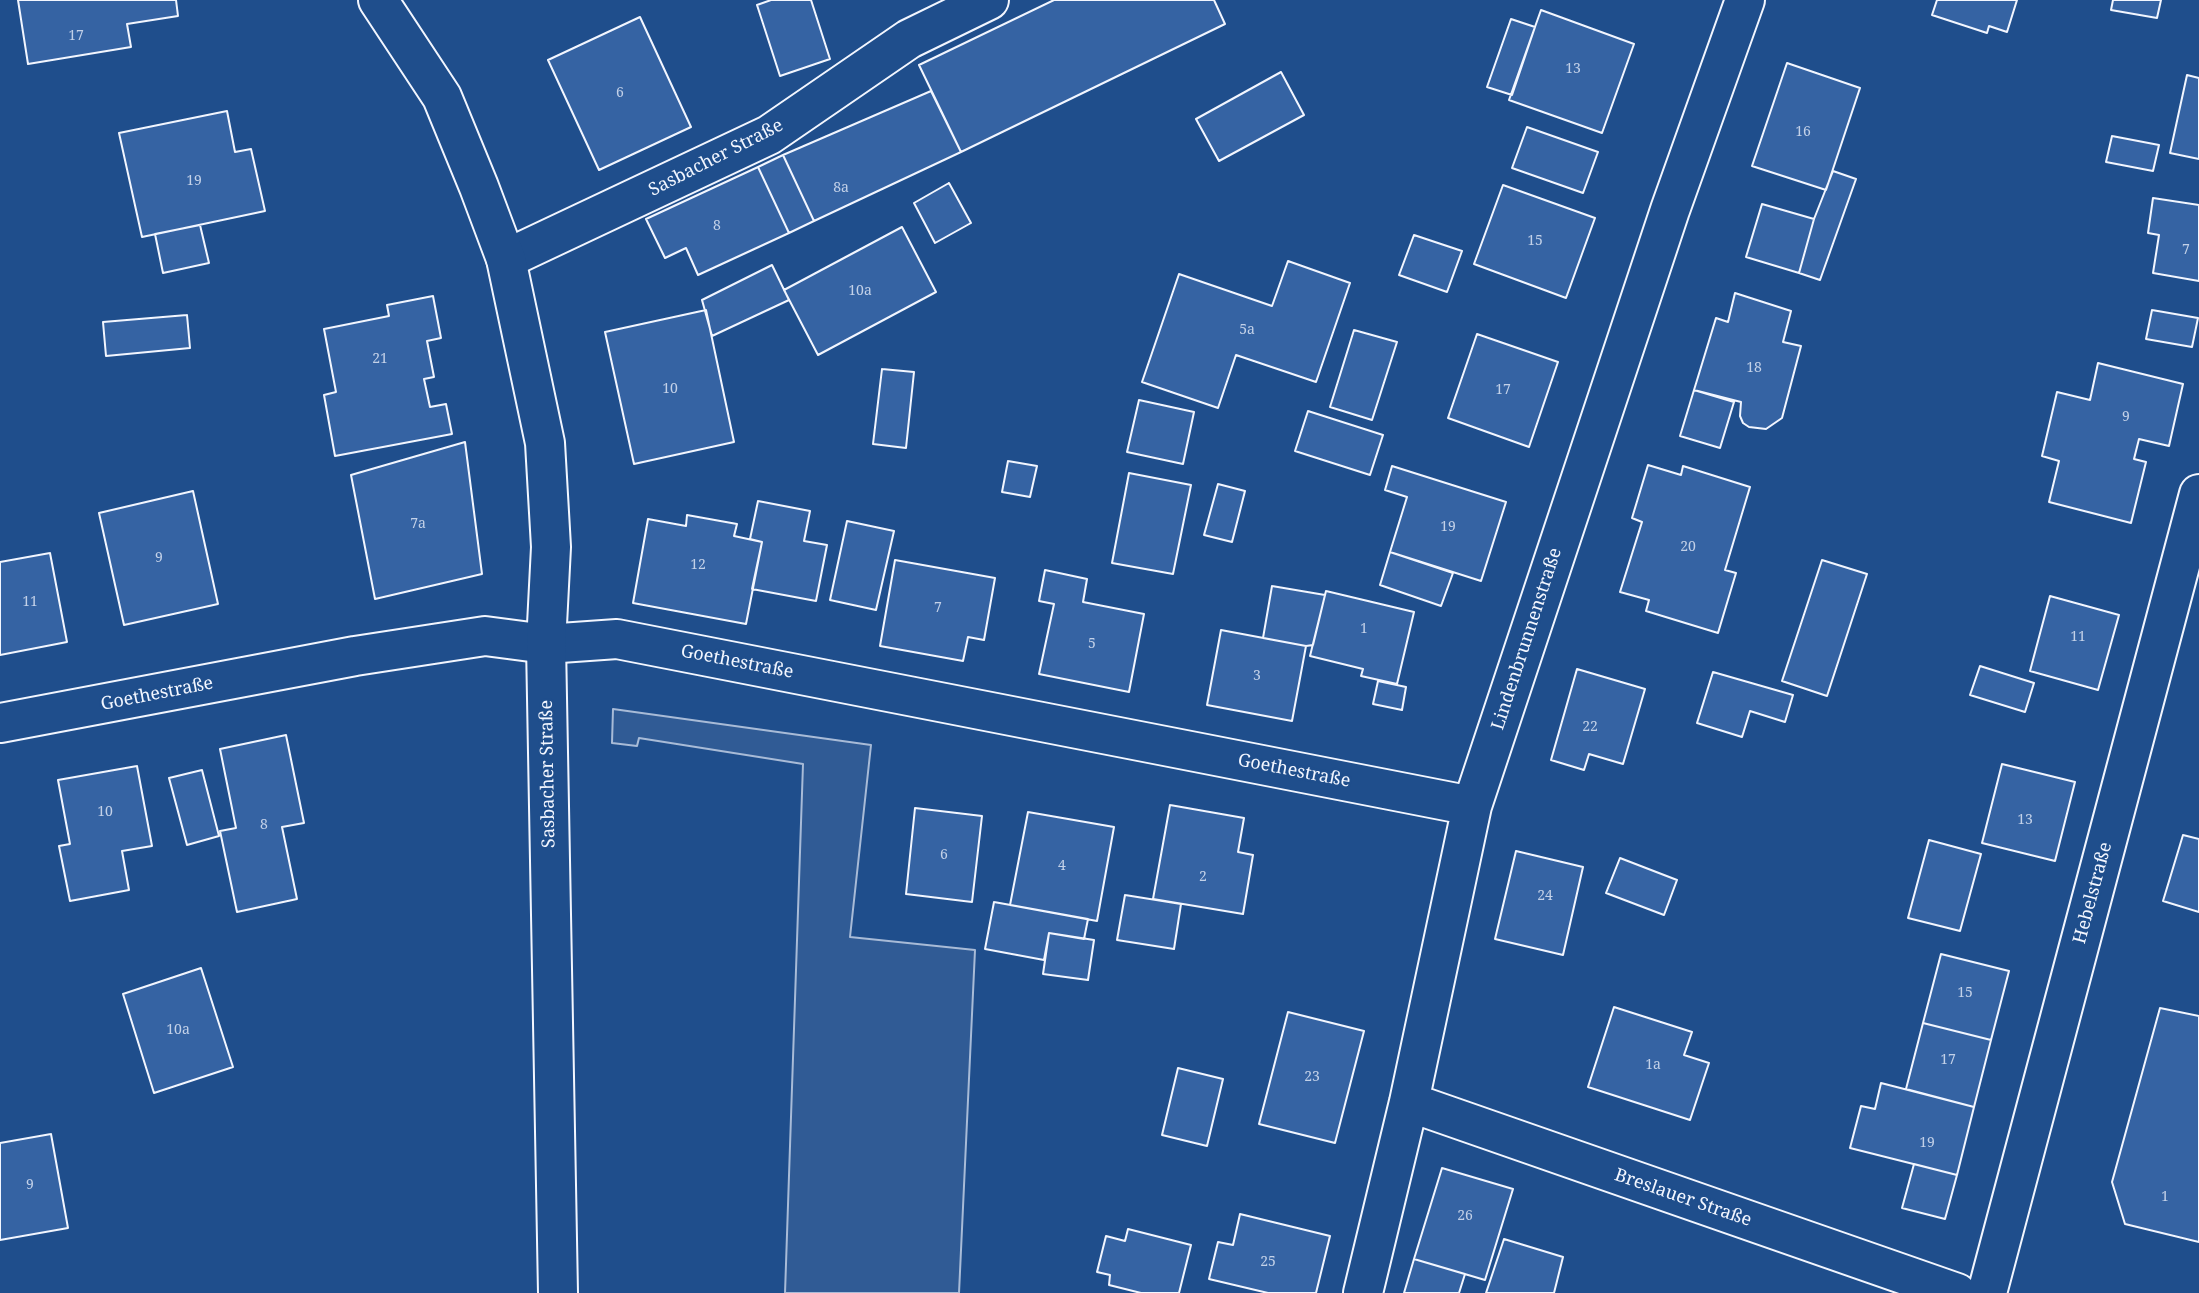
<!DOCTYPE html>
<html>
<head>
<meta charset="utf-8">
<style>
  body { margin:0 }
  canvas { display:block; background:#1f4e8c }
</style>
</head>
<body>
<canvas width="2199" height="1293"></canvas>
<script>
const c = document.querySelector('canvas').getContext('2d');
c.lineJoin = 'round';
function fill(path, color) { c.fillStyle = color; c.fill(path, 'evenodd'); }
const shape = rows => new Path2D(rows.map(r => 'M' + r).join(''));
function trace(path, color, width, dash) { c.strokeStyle = color; c.lineWidth = width; c.lineCap = dash ? 'butt' : 'round'; c.setLineDash(dash || []); c.stroke(path); }
function label(font, color, halo, rows, align = 'center') {
  c.font = font + ' "Noto Serif",serif'; c.lineWidth = 5; c.setLineDash([]); c.textBaseline = 'middle'; c.strokeStyle = halo; c.fillStyle = color; for (const [text, x, y, turn = 0] of rows) {
    c.save(); c.translate(x, y); c.rotate((+turn || 0) * Math.PI / 180); c.textAlign = isNaN(turn) ? turn : align; if (halo) c.strokeText(text, 0, 0); c.fillText(text, 0, 0); c.restore();
  }
}
const green = shape([
  [613,709,871,745,850,937,975,950,959,1293,785,1293,803,764,639,738,637,746,612,743,613,709]
]);
fill(green, '#305b95');
trace(green, '#a8bbd7', 2);
const building = shape([
  [18,0,176,0,178,16,127,24,131,47,28,64,18,0],
  [771,0,811,0,830,59,780,76,757,5,771,0],
  [1054,0,1214,0,1225,24,961,152,919,65,1054,0],
  [1937,0,2017,0,2007,32,1989,26,1987,33,1932,15,1937,0],
  [2113,0,2161,0,2157,18,2111,10,2113,0],
  [1541,10,1634,44,1602,133,1509,100,1541,10],
  [640,17,691,127,599,170,548,60,640,17],
  [1511,19,1535,27,1512,95,1487,87,1511,19],
  [1787,63,1860,88,1826,190,1752,166,1787,63],
  [1281,72,1304,115,1219,161,1196,119,1281,72],
  [2187,75,2199,78,2199,159,2170,153,2187,75],
  [931,91,961,152,814,221,783,155,931,91],
  [227,111,235,152,251,149,265,211,142,237,119,133,227,111],
  [1527,127,1598,152,1583,193,1512,168,1527,127],
  [2112,136,2159,145,2153,171,2106,162,2112,136],
  [783,155,814,221,789,233,758,167,783,155],
  [758,167,789,233,698,275,686,248,665,258,646,219,758,167],
  [1833,171,1856,179,1820,280,1799,273,1814,219,1833,171],
  [949,183,971,223,935,243,914,203,949,183],
  [1503,185,1595,218,1566,298,1474,264,1503,185],
  [2153,198,2199,205,2199,281,2153,273,2159,235,2148,233,2153,198],
  [1762,204,1814,219,1799,273,1746,257,1762,204],
  [200,225,209,263,163,273,155,234,200,225],
  [902,227,936,292,818,355,784,290,902,227],
  [1414,235,1462,251,1447,292,1399,275,1414,235],
  [1288,261,1350,283,1316,382,1236,355,1218,408,1142,382,1179,274,1272,306,1288,261],
  [772,265,789,300,712,336,702,300,772,265],
  [1735,293,1791,311,1783,342,1801,346,1782,418,1766,429,1749,427,1743,423,1740,416,1741,402,1694,390,1716,318,1728,322,1735,293],
  [433,296,441,338,427,341,434,377,424,379,430,407,446,404,452,434,335,456,324,395,336,392,324,329,389,316,387,305,433,296],
  [706,310,734,442,634,464,605,332,706,310],
  [2152,310,2198,318,2192,347,2146,339,2152,310],
  [187,315,190,348,106,356,103,322,187,315],
  [1354,330,1397,342,1372,420,1330,407,1354,330],
  [1477,334,1558,362,1529,447,1448,418,1477,334],
  [2098,363,2183,384,2169,446,2139,439,2134,459,2146,462,2131,523,2049,502,2059,461,2042,456,2057,392,2090,400,2098,363],
  [882,369,914,372,906,448,873,444,882,369],
  [1694,390,1734,402,1720,448,1680,436,1694,390],
  [1139,400,1194,412,1183,464,1127,452,1139,400],
  [1308,411,1383,435,1370,475,1295,451,1308,411],
  [465,442,482,574,375,599,351,475,465,442],
  [1008,461,1037,466,1030,497,1002,492,1008,461],
  [1648,465,1681,475,1683,466,1750,487,1725,570,1736,573,1718,633,1646,611,1649,600,1620,592,1642,522,1632,518,1648,465],
  [1392,466,1506,502,1481,581,1390,552,1407,497,1385,490,1392,466],
  [1129,473,1191,485,1173,574,1112,563,1129,473],
  [1218,484,1245,491,1232,542,1204,535,1218,484],
  [193,491,218,604,124,625,99,513,193,491],
  [758,501,810,511,804,541,827,545,816,601,752,589,762,542,750,539,758,501],
  [687,515,737,524,734,536,762,542,746,624,633,603,648,519,686,526,687,515],
  [847,521,894,531,876,610,830,600,847,521],
  [1390,552,1453,573,1441,606,1380,585,1390,552],
  [50,553,67,642,0,655,0,562,50,553],
  [895,560,995,578,984,640,968,637,963,661,880,646,895,560],
  [1822,560,1867,574,1827,696,1782,681,1822,560],
  [1045,570,1087,579,1083,602,1144,614,1129,692,1039,674,1054,604,1039,601,1045,570],
  [1272,586,1325,595,1313,645,1306,646,1263,638,1272,586],
  [1326,591,1414,612,1397,684,1361,676,1363,669,1310,656,1326,591],
  [2050,596,2119,615,2098,690,2030,671,2050,596],
  [1221,630,1306,646,1292,721,1207,705,1221,630],
  [1980,666,2034,683,2025,712,1970,695,1980,666],
  [1577,669,1645,689,1623,764,1589,754,1584,770,1551,760,1577,669],
  [1713,672,1793,695,1785,722,1750,711,1742,737,1697,723,1713,672],
  [1378,681,1406,687,1402,710,1373,704,1378,681],
  [286,735,304,823,282,827,297,899,237,912,220,831,236,828,220,749,286,735],
  [2002,764,2075,782,2055,861,1982,843,2002,764],
  [137,766,152,846,122,851,129,890,70,901,59,846,70,844,58,780,137,766],
  [202,770,219,836,187,845,169,778,202,770],
  [1170,805,1244,818,1238,852,1253,855,1243,914,1153,899,1170,805],
  [915,808,982,816,972,902,906,894,915,808],
  [1028,812,1114,827,1097,921,1010,905,1028,812],
  [2183,835,2199,839,2199,912,2163,901,2183,835],
  [1929,840,1981,854,1960,931,1908,918,1929,840],
  [1516,851,1583,867,1563,955,1495,939,1516,851],
  [1620,858,1677,880,1664,915,1606,893,1620,858],
  [1125,895,1181,904,1174,949,1117,940,1125,895],
  [994,902,1088,919,1084,939,1049,933,1044,960,985,949,994,902],
  [1049,933,1094,940,1088,980,1043,974,1049,933],
  [1941,954,2009,971,1991,1040,1923,1023,1941,954],
  [201,968,233,1067,154,1093,123,994,201,968],
  [1614,1007,1692,1032,1684,1055,1709,1063,1690,1120,1588,1087,1614,1007],
  [2160,1008,2199,1016,2199,1242,2125,1224,2112,1182,2160,1008],
  [1288,1012,1364,1031,1335,1143,1259,1124,1288,1012],
  [1923,1023,1991,1040,1974,1107,1906,1089,1923,1023],
  [1178,1068,1223,1079,1207,1146,1162,1135,1178,1068],
  [1881,1083,1974,1107,1957,1175,1850,1148,1861,1106,1875,1109,1881,1083],
  [51,1134,68,1228,0,1240,0,1143,51,1134],
  [1914,1164,1957,1175,1945,1219,1902,1208,1914,1164],
  [1442,1168,1513,1189,1485,1280,1414,1259,1442,1168],
  [1240,1214,1330,1236,1316,1293,1268,1293,1209,1279,1218,1242,1233,1245,1240,1214],
  [1128,1229,1191,1245,1179,1293,1141,1293,1109,1285,1110,1275,1097,1272,1106,1236,1125,1241,1128,1229],
  [1504,1239,1563,1257,1554,1293,1486,1293,1504,1239],
  [1414,1259,1465,1274,1459,1293,1404,1293,1414,1259]
]);
fill(building, '#3563a3');
trace(building, '#f2f6ff', 2);
const minor = shape([
  [506,259,769,135,909,39,989,0],
  [0,723,355,656,485,636,546,644,617,639,1472,806],
  [1409,1102,1957,1293],
  [1363,1293,1409,1102,1472,806,1670,210,1745,0],
  [1987,1293,2199,494]
]);
const tertiary = shape([
  [378,0,442,97,479,187,506,259,545,443,551,547,546,644,558,1293]
]);
trace(minor, '#f2f6ff', 42);
trace(tertiary, '#f2f6ff', 42);
trace(minor, '#1f4e8c', 38);
trace(tertiary, '#1f4e8c', 38);
label('14px', '#c3d1e8', null, [
  ["17",76,36],
  ["13",1573,69],
  ["6",620,93],
  ["16",1803,132],
  ["19",194,181],
  ["8a",841,188],
  ["8",717,226],
  ["15",1535,241],
  ["7",2186,250],
  ["10a",860,291],
  ["5a",1247,330],
  ["21",380,359],
  ["18",1754,368],
  ["10",670,389],
  ["17",1503,390],
  ["9",2126,417],
  ["7a",418,524],
  ["19",1448,527],
  ["20",1688,547],
  ["9",159,558],
  ["12",698,565],
  ["11",30,602],
  ["7",938,608],
  ["1",1364,629],
  ["11",2078,637],
  ["5",1092,644],
  ["3",1257,676],
  ["22",1590,727],
  ["10",105,812],
  ["13",2025,820],
  ["8",264,825],
  ["6",944,855],
  ["4",1062,866],
  ["2",1203,877],
  ["24",1545,896],
  ["15",1965,993],
  ["10a",178,1030],
  ["17",1948,1060],
  ["1a",1653,1065],
  ["23",1312,1077],
  ["19",1927,1143],
  ["9",30,1185],
  ["1",2165,1197],
  ["26",1465,1216],
  ["25",1268,1262]
]);
label('18px', '#f2f6ff', '#1f4e8c', [
  ["Sasbacher Straße",716,158,-27],
  ["Lindenbrunnenstraße",1527,639,-72],
  ["Goethestraße",737,662,11],
  ["Goethestraße",157,694,-11],
  ["Goethestraße",1294,771,11],
  ["Sasbacher Straße",548,774,-91],
  ["Hebelstraße",2093,893,-75],
  ["Breslauer Straße",1683,1198,19]
]);
</script>
</body>
</html>
